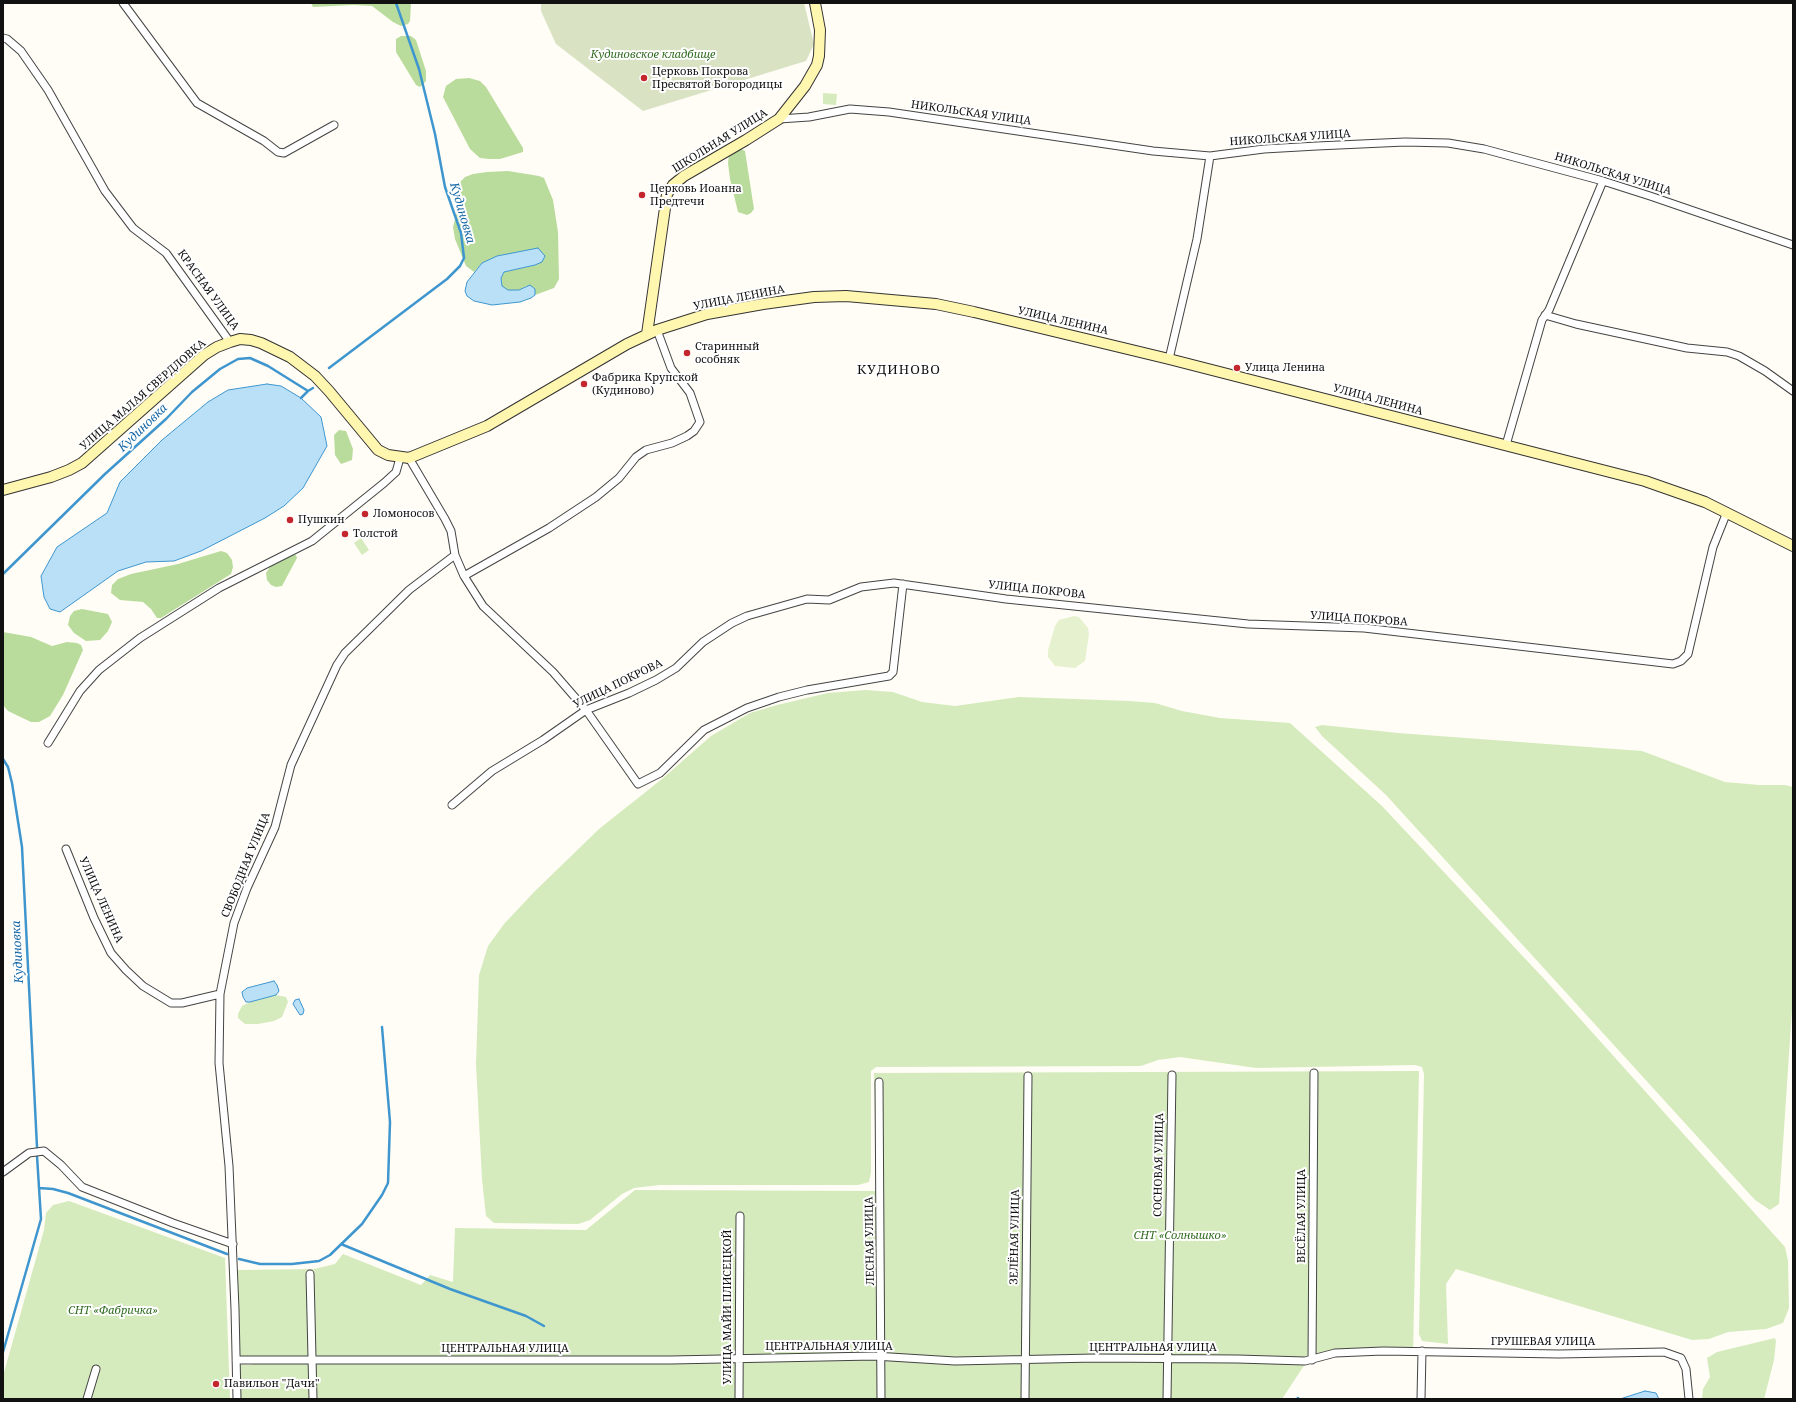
<!DOCTYPE html>
<html>
<head>
<meta charset="utf-8">
<style>
  body { margin:0 }
  #map { position:relative; width:1796px; height:1402px; overflow:hidden; background:#fffdf5; font-family:"Noto Serif",serif }
  canvas { display:block }
  .frame { position:absolute; inset:0; border:4px solid #111; pointer-events:none }
</style>
</head>
<body>
<div id="map">
<canvas width="1796" height="1402"></canvas>
<div class="frame"></div>
</div>
<script>
const c = document.querySelector('canvas').getContext('2d');
c.lineJoin = 'round';
function fill(path, color) { c.fillStyle = color; c.fill(path, 'evenodd'); }
const shape = rows => new Path2D(rows.map(r => 'M' + r).join(''));
function trace(path, color, width, dash) { c.strokeStyle = color; c.lineWidth = width; c.lineCap = dash ? 'butt' : 'round'; c.setLineDash(dash || []); c.stroke(path); }
function label(font, color, halo, rows, align = 'center') {
  c.font = font + ' "Noto Serif",serif'; c.lineWidth = 4; c.setLineDash([]); c.textBaseline = 'middle'; c.strokeStyle = halo; c.fillStyle = color; for (const [text, x, y, turn = 0] of rows) {
    c.save(); c.translate(x, y); c.rotate((+turn || 0) * Math.PI / 180); c.textAlign = isNaN(turn) ? turn : align; if (halo) c.strokeText(text, 0, 0); c.fillText(text, 0, 0); c.restore();
  }
}
fill(shape([
  [823,93,837,94,836,105,823,104],
  [361,538,369,550,362,555,354,543],
  [865,690,893,692,922,702,955,706,1019,697,1130,701,1155,703,1182,711,1220,718,1290,723,1382,806,1547,982,1785,1247,1788,1261,1789,1308,1783,1323,1766,1329,1728,1332,1709,1339,1692,1340,1456,1269,1446,1284,1448,1344,1422,1341,1419,1334,1424,1074,1422,1067,1415,1065,1256,1068,1180,1057,1158,1060,1141,1066,876,1067,871,1071,871,1172,869,1182,858,1185,660,1185,634,1188,622,1194,590,1220,578,1224,494,1223,486,1216,482,1179,476,1064,479,975,488,946,504,924,534,892,599,829,662,779,711,736,750,713,777,705,828,693],
  [1322,725,1398,733,1642,751,1725,782,1759,785,1785,785,1793,787,1793,994,1779,1204,1770,1210,1755,1200,1386,795,1322,736,1315,727],
  [276,995,286,997,288,1002,282,1017,274,1021,258,1024,245,1024,238,1018,238,1014,242,1006,250,1002],
  [1419,1071,1413,1353,1334,1355,1305,1364,1282,1399,241,1399,239,1365,252,1365,252,1356,239,1356,238,1270,314,1269,335,1264,343,1254,421,1285,430,1275,453,1282,455,1228,586,1230,635,1190,876,1191,874,1073],
  [69,1201,225,1258,230,1399,3,1399,3,1376,44,1230,46,1213,53,1205],
  [1775,1338,1776,1341,1774,1360,1764,1399,1702,1399,1703,1389,1710,1377,1707,1358,1717,1352]
]), '#d5ebbd');
fill(shape([
  [311,3,411,3,410,21,408,24,401,26,393,22,372,6,353,5,313,7],
  [401,36,411,36,416,40,426,71,426,81,420,87,416,85,396,52,396,39],
  [469,78,480,81,486,87,523,148,523,152,500,159,489,159,480,158,470,149,443,97,446,86,456,79],
  [741,149,745,151,754,209,751,213,747,215,738,212,730,179,728,163,729,155],
  [508,171,539,176,544,178,553,200,558,232,559,279,554,288,535,295,535,289,526,286,520,290,507,290,502,286,501,278,504,272,535,265,482,263,474,272,466,266,455,239,453,227,459,204,460,182,465,177,473,174,487,172],
  [339,430,346,431,353,449,352,460,341,464,335,455,334,435],
  [221,551,227,553,232,560,233,567,231,574,161,618,157,618,151,609,143,602,120,600,111,593,112,585,118,579,131,574,178,564],
  [293,555,296,555,297,558,282,586,276,587,271,585,267,580,266,573,270,567],
  [82,609,108,614,112,622,108,631,100,640,86,641,74,633,68,625,70,616,74,611],
  [3,632,31,637,52,646,67,642,77,643,81,645,83,650,63,695,50,716,39,722,31,722,8,711,3,705]
]), '#b9dc9c');
fill(shape([
  [541,3,804,3,814,44,806,61,643,111,556,44,541,11]
]), '#d9e3c4');
fill(shape([
  [1074,616,1079,617,1088,628,1089,634,1085,661,1075,668,1055,666,1048,657,1048,650,1055,626,1059,620]
]), '#e6f2cf');
const water = shape([
  [538,248,545,256,542,262,535,265,504,272,501,278,502,286,508,290,519,290,530,285,535,289,535,295,531,298,520,302,492,305,474,301,467,296,465,291,467,282,482,263,497,256,538,248],
  [267,384,281,386,301,398,321,417,327,446,303,488,284,506,265,518,201,551,174,561,146,562,118,571,60,612,50,609,44,597,41,576,57,547,107,513,120,482,162,440,208,402,228,390,267,384],
  [274,981,277,985,279,991,276,995,250,1002,246,1002,243,997,242,992,247,988,274,981],
  [299,999,304,1010,303,1014,300,1015,293,1004,295,1000,299,999],
  [1645,1391,1656,1393,1659,1399,1620,1399,1645,1391]
]);
fill(water, '#b9e0f7');
trace(water, '#3f96cf', 1);
trace(shape([
  [329,368,447,279,460,266,464,258,461,233,445,187,435,134,419,69,396,3],
  [301,398,308,391],
  [3,574,105,474,166,419,192,392,220,369,238,359,250,358,268,366,308,391,313,388],
  [3,759,8,767,12,783,22,847,37,1147],
  [39,1188,53,1189,68,1193,227,1254],
  [341,1244,450,1289,526,1316,544,1326],
  [239,1259,260,1264,292,1264,319,1261,330,1255,362,1224,382,1195,388,1183,390,1122,382,1027],
  [3,1352,41,1219,37,1156],
  [1297,1399,1298,1398]
]), '#3f96cf', 2.5);
const street = shape([
  [123,3,197,103,264,141,278,152,284,153,334,125],
  [3,38,7,39,21,51,48,90,105,191,133,228,166,253,230,342],
  [779,119,809,117,850,109,889,112,1153,151,1210,156,1264,149,1317,146,1405,142,1448,143,1484,149,1603,181,1650,196,1793,245],
  [1545,315,1576,324,1687,348,1727,352,1739,356,1765,371,1793,391],
  [1169,359,1197,239,1210,156],
  [1506,445,1542,320,1549,310,1603,181],
  [409,458,445,519,451,531,455,555,464,576,483,606,553,672,586,710,638,784,660,773,704,730,747,708,779,697,807,690,889,676,893,672,903,584],
  [464,576,549,528,596,497,619,478,636,457,646,450,672,443,687,436,694,431,700,422,690,393,671,368,657,330],
  [48,743,80,691,99,670,140,638,219,588,312,541,384,483,396,472,400,458],
  [452,805,492,771,543,740,586,710,629,693,656,680,676,668,703,642,732,623,747,616,807,599,829,600,861,587,894,583,1006,599,1248,624,1364,628,1673,664,1681,661,1688,654,1713,547,1727,512],
  [66,849,94,918,111,953,126,970,143,986,171,1003,182,1003,220,994],
  [879,1082,881,1399],
  [3,1172,29,1153,44,1151,61,1165,82,1187,173,1223,233,1244],
  [310,1274,313,1399],
  [236,1360,671,1360,874,1356,955,1361,1095,1358,1237,1359,1305,1361,1335,1353,1383,1351,1559,1354,1664,1352,1681,1358,1686,1369,1689,1399],
  [1312,1360,1314,1073],
  [87,1399,96,1369],
  [237,1399,235,1309,229,1166,219,1063,220,994,234,923,247,888,275,827,291,765,337,665,345,653,409,590,455,555],
  [739,1399,740,1216],
  [1025,1399,1028,1076],
  [1167,1399,1172,1075],
  [1421,1399,1422,1351]
]);
const secondary = shape([
  [647,334,667,194,673,185,684,176,746,140,779,119,805,86,817,65,819,56,820,30,815,3],
  [3,490,51,477,69,470,82,463,204,355,217,347,230,342,240,339,251,340,261,343,290,357,315,376,329,391,378,450,388,455,409,458,487,426,627,344,657,330,707,314,763,304,814,297,846,296,936,304,974,312,1169,359,1645,481,1705,502,1793,546]
]);
trace(street, '#444', 9);
trace(secondary, '#333', 12);
trace(street, '#fff', 7);
trace(secondary, '#fff6b0', 10);
for (const [x, y, r, color] of [
  [644,78,4,"#c4262e"],
  [642,195,4,"#c4262e"],
  [687,353,4,"#c4262e"],
  [1237,368,4,"#c4262e"],
  [584,384,4,"#c4262e"],
  [365,514,4,"#c4262e"],
  [290,520,4,"#c4262e"],
  [345,534,4,"#c4262e"],
  [216,1384,4,"#c4262e"]
]) { const dot = new Path2D(); dot.arc(x, y, r, 0, 2 * Math.PI); c.fillStyle = color; c.fill(dot); trace(dot, '#fff', 1.5); }
label('italic 11px', '#2f6b1f', '#fff', [
  ["Кудиновское кладбище",653,55],
  ["СНТ «Солнышко»",1180,1236],
  ["СНТ «Фабричка»",113,1311]
]);
label('11px', '#111', '#fff', [
  ["Церковь Покрова",652,72],
  ["Пресвятой Богородицы",652,85],
  ["Церковь Иоанна",650,189],
  ["Предтечи",650,202],
  ["Старинный",695,347],
  ["особняк",695,360],
  ["Улица Ленина",1245,368],
  ["Фабрика Крупской",592,378],
  ["(Кудиново)",592,391],
  ["Ломоносов",373,514],
  ["Пушкин",298,520],
  ["Толстой",353,534],
  ["Павильон \"Дачи\"",224,1384]
], 'left');
label('11px', '#111', '#fff', [
  ["НИКОЛЬСКАЯ УЛИЦА",971,113,8],
  ["НИКОЛЬСКАЯ УЛИЦА",1290,138,-4],
  ["ШКОЛЬНАЯ УЛИЦА",720,141,-32],
  ["НИКОЛЬСКАЯ УЛИЦА",1613,174,17],
  ["КРАСНАЯ УЛИЦА",208,290,54],
  ["УЛИЦА ЛЕНИНА",739,298,-11],
  ["УЛИЦА ЛЕНИНА",1063,321,13],
  ["УЛИЦА МАЛАЯ СВЕРДЛОВКА",143,395,-41],
  ["УЛИЦА ЛЕНИНА",1378,400,15],
  ["УЛИЦА ПОКРОВА",1037,590,6],
  ["УЛИЦА ПОКРОВА",1359,619,4],
  ["УЛИЦА ПОКРОВА",618,684,-26],
  ["СВОБОДНАЯ УЛИЦА",246,865,-68],
  ["УЛИЦА ЛЕНИНА",101,900,66],
  ["СОСНОВАЯ УЛИЦА",1159,1165,-89],
  ["ВЕСЁЛАЯ УЛИЦА",1302,1216,-90],
  ["ЗЕЛЁНАЯ УЛИЦА",1015,1237,-89],
  ["ЛЕСНАЯ УЛИЦА",870,1241,-91],
  ["УЛИЦА МАЙИ ПЛИСЕЦКОЙ",728,1307,-90],
  ["ГРУШЕВАЯ УЛИЦА",1543,1342],
  ["ЦЕНТРАЛЬНАЯ УЛИЦА",829,1347],
  ["ЦЕНТРАЛЬНАЯ УЛИЦА",1153,1348],
  ["ЦЕНТРАЛЬНАЯ УЛИЦА",505,1349]
]);
label('italic 12px', '#1768a6', '#fff', [
  ["Кудиновка",462,213,74],
  ["Кудиновка",143,428,-44],
  ["Кудиновка",18,952,-93]
]);
c.letterSpacing = '1px';
label('13px', '#111', '#fff', [
  ["КУДИНОВО",899,370]
]);
c.letterSpacing = '0px';
</script>
</body>
</html>
